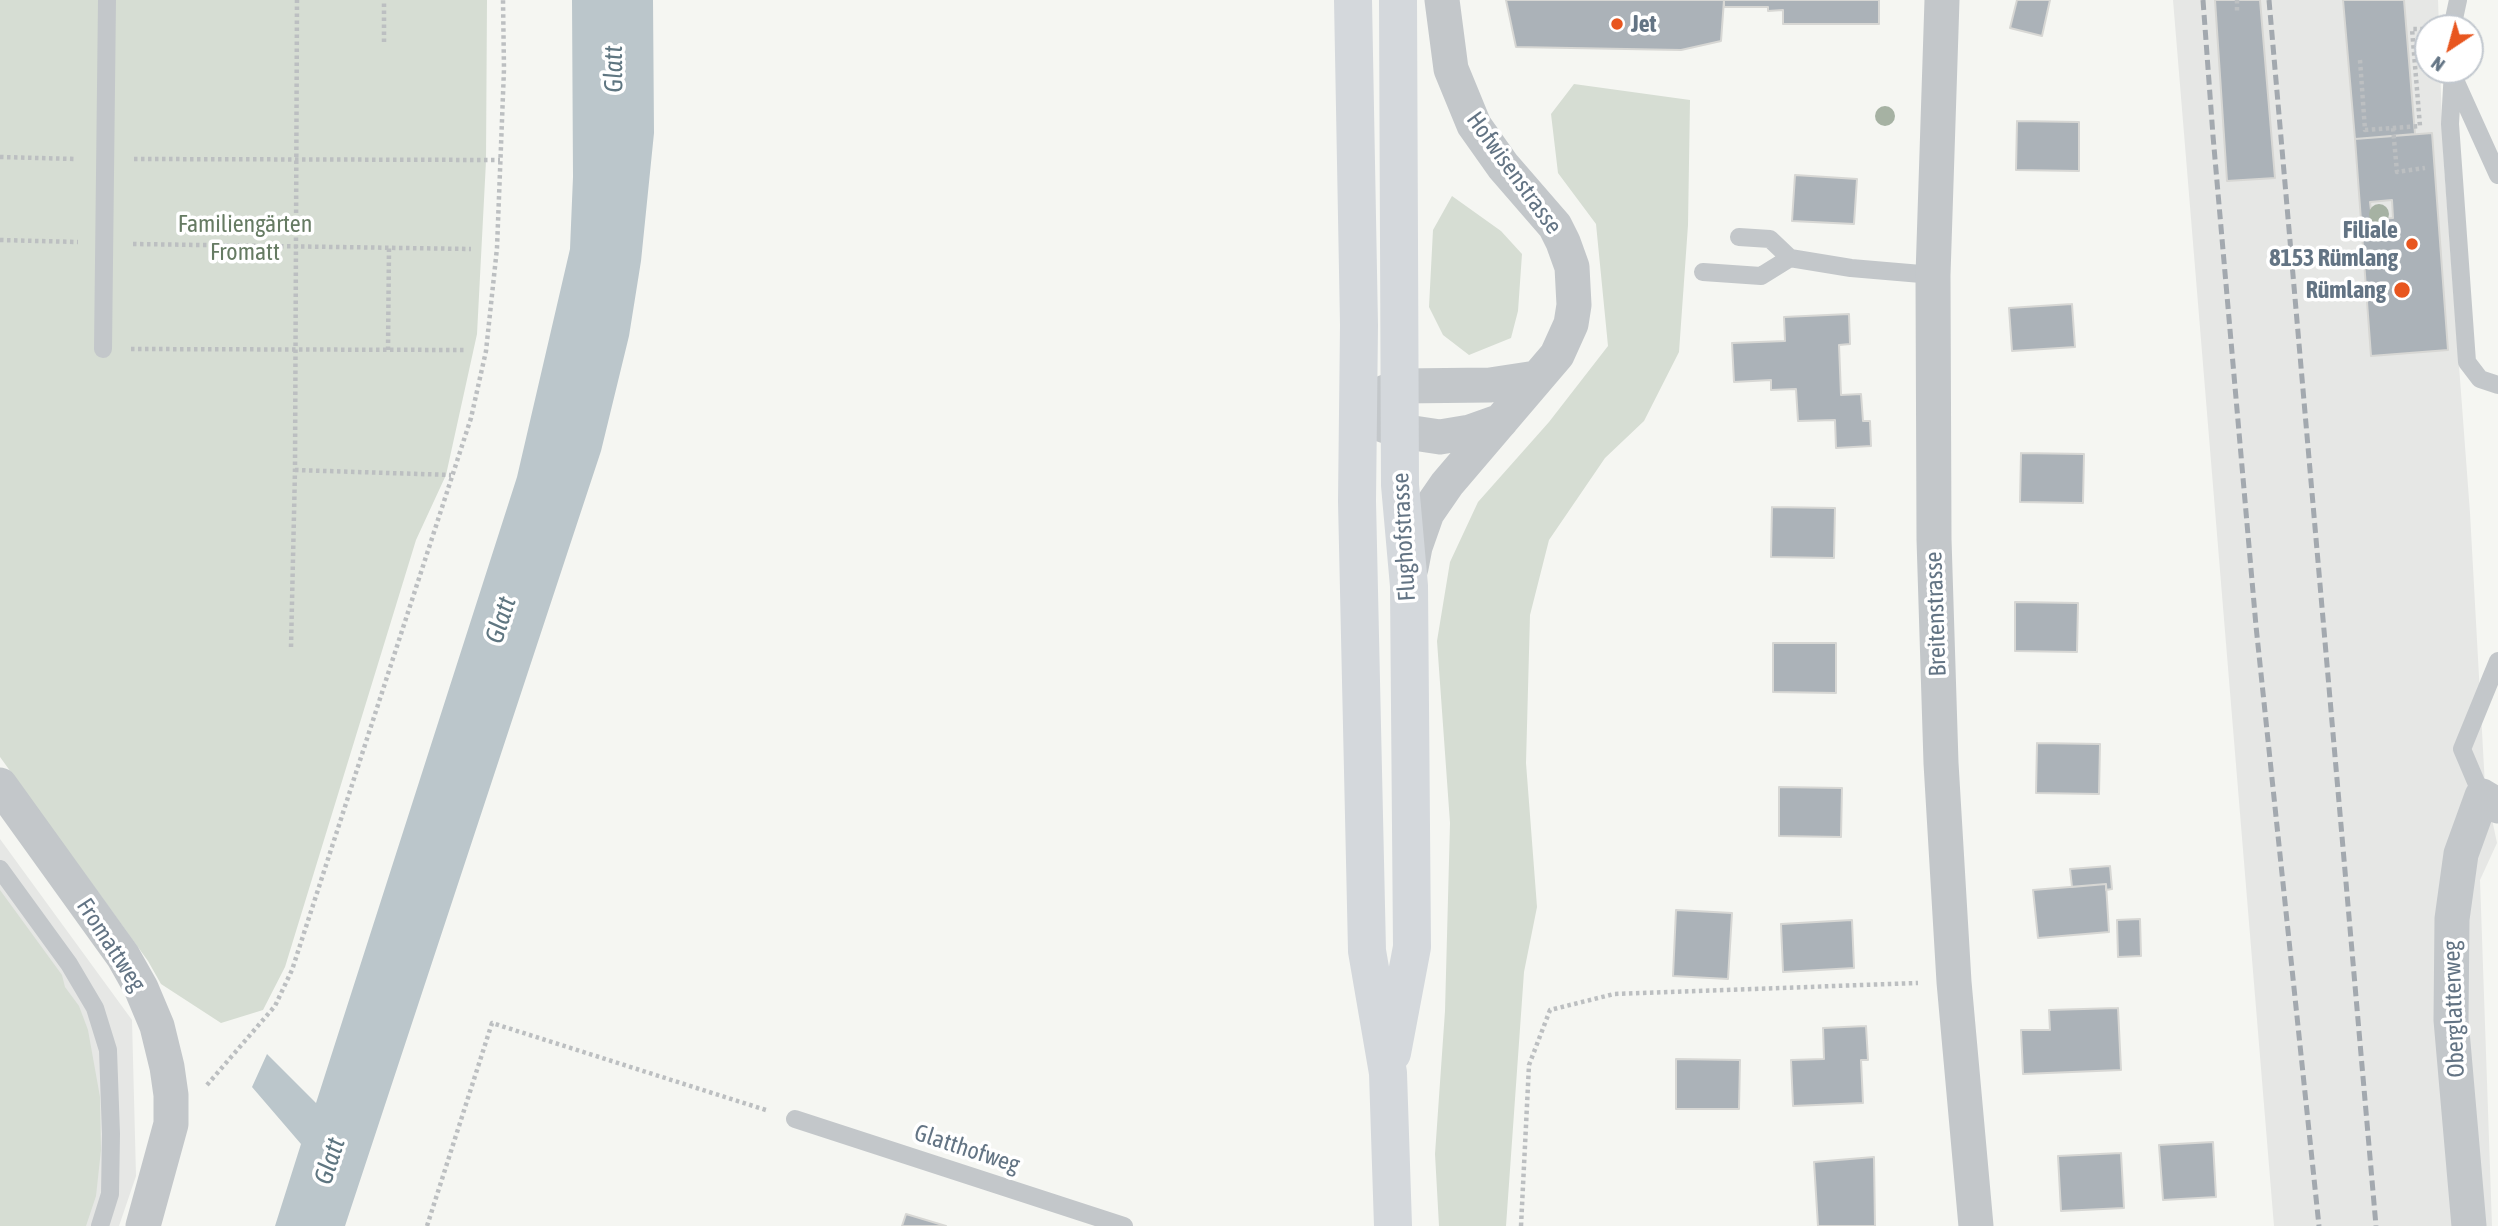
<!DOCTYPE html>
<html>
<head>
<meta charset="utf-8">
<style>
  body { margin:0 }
  #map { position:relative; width:2498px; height:1226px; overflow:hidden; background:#f5f6f2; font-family:"Asap Condensed",sans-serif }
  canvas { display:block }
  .north { position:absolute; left:2414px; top:14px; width:70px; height:70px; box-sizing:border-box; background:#fff; border:2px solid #c1c7ce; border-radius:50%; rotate:216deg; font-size:19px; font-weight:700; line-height:28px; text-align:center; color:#637484 }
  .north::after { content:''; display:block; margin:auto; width:24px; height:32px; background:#e8561f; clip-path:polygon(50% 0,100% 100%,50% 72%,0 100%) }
</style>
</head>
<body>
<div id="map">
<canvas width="2498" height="1226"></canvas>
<div class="north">N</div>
</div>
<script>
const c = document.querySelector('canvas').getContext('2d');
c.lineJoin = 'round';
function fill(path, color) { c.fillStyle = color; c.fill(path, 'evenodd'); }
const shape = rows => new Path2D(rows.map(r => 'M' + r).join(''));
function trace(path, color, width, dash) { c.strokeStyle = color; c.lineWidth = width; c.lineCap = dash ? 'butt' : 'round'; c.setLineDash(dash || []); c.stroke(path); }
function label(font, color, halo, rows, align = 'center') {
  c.font = font + ' "Asap Condensed",sans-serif'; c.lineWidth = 7; c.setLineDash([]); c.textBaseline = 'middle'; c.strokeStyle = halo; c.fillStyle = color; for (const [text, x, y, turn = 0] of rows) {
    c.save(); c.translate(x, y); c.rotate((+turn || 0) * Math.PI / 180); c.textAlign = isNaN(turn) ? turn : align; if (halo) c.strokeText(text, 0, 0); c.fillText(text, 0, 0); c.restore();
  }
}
fill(shape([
  [2173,0,2438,0,2439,28,2428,28,2428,70,2440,70,2444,165,2470,513,2485,786,2497,843,2480,880,2492,1226,2274,1226],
  [0,839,132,1020,136,1176,119,1226,0,1226]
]), '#e6e7e5');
fill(shape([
  [0,0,487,0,486,161,477,334,446,475,416,540,285,967,263,1010,221,1023,161,984,148,961,0,757],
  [1574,84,1690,100,1688,225,1679,352,1644,421,1605,458,1549,540,1530,615,1526,763,1537,907,1524,972,1506,1226,1439,1226,1435,1154,1445,1011,1450,823,1437,641,1450,562,1478,502,1549,422,1608,346,1596,224,1558,173,1551,114],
  [1452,196,1501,231,1522,254,1518,311,1511,338,1469,355,1443,335,1429,307,1433,230],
  [0,890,62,975,65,987,79,1006,88,1030,100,1097,101,1150,96,1196,86,1226,0,1226]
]), '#d6ddd3');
fill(shape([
  [572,0,653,0,654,133,641,261,629,336,601,451,345,1226,275,1226,301,1144,252,1087,267,1054,316,1103,517,477,570,249,573,177]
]), '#bbc6cb');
const building = shape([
  [1506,0,1724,0,1721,41,1681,50,1516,47,1506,0],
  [1724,0,1879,0,1879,24,1783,24,1783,10,1768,11,1768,7,1724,7,1724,0],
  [2017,0,2050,0,2042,36,2010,28,2017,0],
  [2215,0,2260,0,2275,178,2227,181,2215,0],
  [2343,0,2404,0,2415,134,2355,139,2343,0],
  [2017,121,2079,122,2079,171,2016,170,2017,121],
  [2432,133,2448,350,2371,356,2355,139,2432,133],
  [2392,200,2393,218,2372,219,2370,202,2392,200],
  [1795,175,1857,179,1854,224,1792,221,1795,175],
  [2072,304,2075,347,2012,351,2009,308,2072,304],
  [1849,314,1850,344,1839,345,1841,395,1861,394,1863,421,1870,421,1871,446,1836,448,1835,420,1798,421,1796,389,1771,390,1771,380,1734,382,1732,343,1785,341,1784,317,1849,314],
  [2021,453,2084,454,2083,503,2020,502,2021,453],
  [1772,507,1835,508,1834,558,1771,557,1772,507],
  [2015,602,2078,603,2077,652,2015,651,2015,602],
  [1773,643,1836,643,1836,693,1773,692,1773,643],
  [2037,743,2100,744,2099,794,2036,793,2037,743],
  [1779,787,1842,788,1841,837,1779,836,1779,787],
  [2110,866,2112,889,2106,890,2106,884,2072,887,2070,869,2110,866],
  [2106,884,2109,932,2038,938,2033,890,2106,884],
  [1676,910,1732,913,1728,979,1673,976,1676,910],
  [2140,919,2141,956,2118,957,2117,920,2140,919],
  [1852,920,1854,968,1783,972,1781,924,1852,920],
  [2118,1008,2121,1070,2023,1074,2021,1030,2050,1030,2049,1010,2118,1008],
  [1866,1026,1868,1060,1861,1060,1863,1103,1793,1106,1791,1060,1824,1059,1823,1028,1866,1026],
  [1676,1059,1740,1060,1739,1109,1676,1109,1676,1059],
  [2213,1142,2216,1197,2163,1200,2159,1145,2213,1142],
  [2121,1153,2124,1208,2061,1211,2058,1156,2121,1153],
  [1874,1157,1875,1226,1818,1226,1814,1162,1874,1157],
  [906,1214,946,1226,902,1226,906,1214]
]);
fill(building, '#abb2b8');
trace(building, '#d7d7d4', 2);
trace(shape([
  [2237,0,2237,14],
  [384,42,384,0],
  [2360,60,2365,130,2420,126,2412,29,2424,29],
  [2393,128,2397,172,2425,168],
  [0,157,76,159],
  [134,159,500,160],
  [0,240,78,242],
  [133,244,471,249],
  [131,349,467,350],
  [388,350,389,248],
  [295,470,451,475],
  [291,647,295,470,297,0],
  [207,1085,275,1006,292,970,471,418,486,351,497,248,504,69,503,0],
  [427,1226,492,1023,769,1111],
  [1521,1226,1529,1065,1550,1010,1614,994,1918,983]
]), '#bcbfc1', 4.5, [3.5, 3.5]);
trace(shape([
  [2452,28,2458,0],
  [2453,70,2450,124,2467,362,2480,379,2498,385],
  [2455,80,2498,175],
  [1739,237,1770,239,1790,258,1851,268,1933,275],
  [1703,272,1761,276,1790,258],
  [103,349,107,0],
  [2482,796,2462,749,2498,661],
  [0,869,69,964,95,1008,108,1050,111,1134,110,1194,100,1226],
  [795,1119,1124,1226]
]), '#c3c7ca', 18);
trace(shape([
  [1942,0,1933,275,1934,539,1941,763,1954,982,1976,1226],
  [1501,421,1470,432,1440,437,1400,431,1380,424,1358,411,1380,394,1401,386,1490,385,1536,378],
  [1411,568,1415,547,1427,513,1447,484,1557,355,1571,324,1574,305,1572,267,1563,242,1555,226,1503,166,1474,125,1451,69,1442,0],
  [0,785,123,956,141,988,157,1026,167,1067,171,1095,171,1124,143,1226],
  [2469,1226,2451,1020,2452,919,2461,854,2482,796,2498,806]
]), '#c3c7ca', 35);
trace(shape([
  [1353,0,1359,325,1357,501,1367,951,1388,1073,1393,1226],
  [1392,1053,1412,947,1409,586,1400,485,1398,0]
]), '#d4d8dc', 38);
trace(shape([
  [2203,0,2213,136,2256,626,2319,1226],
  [2269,0,2376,1226]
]), '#a3a9af', 5, [10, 5]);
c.fillStyle = '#a6b2a3';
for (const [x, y] of [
  [1885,116],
  [2379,214]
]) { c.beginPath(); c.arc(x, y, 10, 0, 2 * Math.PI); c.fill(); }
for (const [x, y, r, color] of [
  [1617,24,7,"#e8561f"],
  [2412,244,7,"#e8561f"],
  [2402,290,9,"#e8561f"]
]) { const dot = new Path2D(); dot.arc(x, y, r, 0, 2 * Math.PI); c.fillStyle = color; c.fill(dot); trace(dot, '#fff', 2.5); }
label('bold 24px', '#637484', '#fff', [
  ["Jet",1631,24,"left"],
  ["Filiale",2398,230],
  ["8153 Rümlang",2398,258],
  ["Rümlang",2386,290]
], 'right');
label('24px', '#637484', '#fff', [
  ["Hofwisenstrasse",1514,173,54],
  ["Flughofstrasse",1404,537,-93],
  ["Breitenstrasse",1936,614,-92],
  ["Fromattweg",111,945,57],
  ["Oberglatterweg",2454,1009,-92],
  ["Glatthofweg",967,1149,18]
]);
label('24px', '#667b63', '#fff', [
  ["Familiengärten",245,224],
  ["Fromatt",245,252]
]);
label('italic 26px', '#5f7681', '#fff', [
  ["Glatt",614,69,-91],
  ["Glatt",501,620,-72],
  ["Glatt",330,1161,-72]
]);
</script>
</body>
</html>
